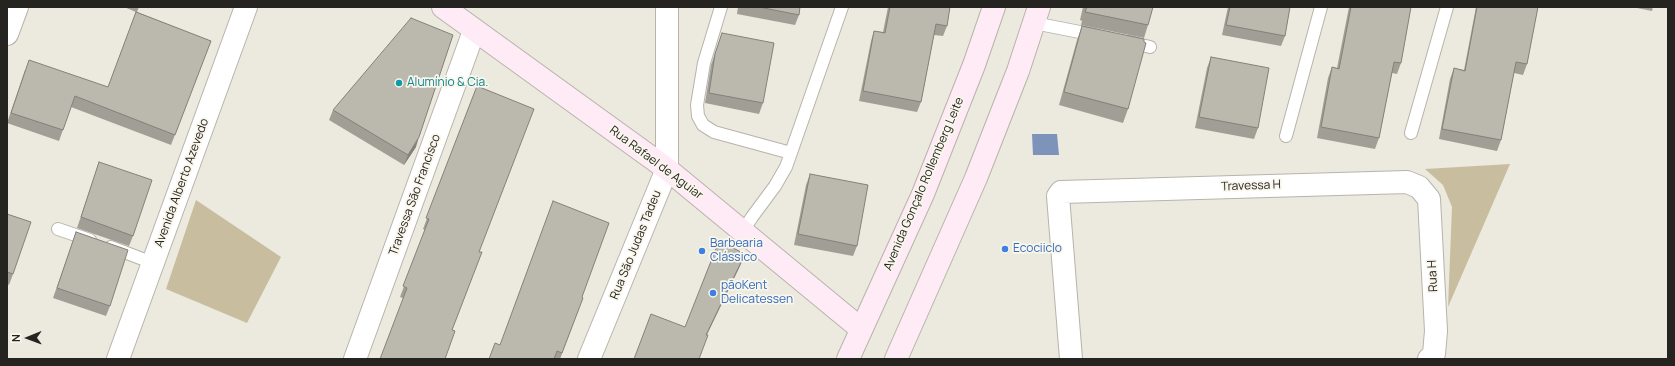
<!DOCTYPE html>
<html>
<head>
<meta charset="utf-8">
<style>
  body { margin:0 }
  #map { position:relative; width:1675px; height:366px; overflow:hidden; background:#ece9df; font-family:Manrope,sans-serif }
  canvas { display:block }
  .frame { position:absolute; inset:0; border:8px solid #262421; pointer-events:none }
  .north { position:absolute; left:8px; top:318px; width:40px; height:40px; -webkit-text-stroke:3px #f9f6ec; paint-order:stroke; rotate:269deg; font-size:11px; font-weight:700; line-height:16px; text-align:center; color:#262421 }
  .north::after { content:''; display:block; margin:auto; width:14px; height:18px; background:#262421; clip-path:polygon(50% 0,100% 100%,50% 72%,0 100%) }
</style>
</head>
<body>
<div id="map">
<canvas width="1675" height="366"></canvas>
<div class="frame"></div>
<div class="north">N</div>
</div>
<script>
const c = document.querySelector('canvas').getContext('2d');
c.lineJoin = 'round';
function fill(path, color) { c.fillStyle = color; c.fill(path, 'evenodd'); }
const shape = rows => new Path2D(rows.map(r => 'M' + r).join(''));
function trace(path, color, width, dash) { c.strokeStyle = color; c.lineWidth = width; c.lineCap = dash ? 'butt' : 'round'; c.setLineDash(dash || []); c.stroke(path); }
function label(font, color, halo, rows, align = 'center') {
  c.font = font + ' Manrope,sans-serif'; c.lineWidth = 3.5; c.setLineDash([]); c.textBaseline = 'middle'; c.strokeStyle = halo; c.fillStyle = color; for (const [text, x, y, turn = 0] of rows) {
    c.save(); c.translate(x, y); c.rotate((+turn || 0) * Math.PI / 180); c.textAlign = isNaN(turn) ? turn : align; if (halo) c.strokeText(text, 0, 0); c.fillText(text, 0, 0); c.restore();
  }
}
fill(shape([
  [1510,164,1448,307,1452,207,1443,185,1425,169],
  [196,200,281,257,247,323,166,289]
]), '#c8be9f');
fill(shape([
  [1032,134,1057,134,1059,155,1033,155]
]), '#7d93b9');
const lane = shape([
  [721,7,704,63,697,105,698,116,703,125,714,132,791,153],
  [1034,23,1095,35],
  [1129,42,1150,47],
  [1411,133,1447,7],
  [1286,136,1321,7],
  [58,229,90,240],
  [743,231,752,217,775,186,786,167,842,7],
  [111,247,153,263]
]);
const street = shape([
  [7,34,17,7],
  [118,359,246,7],
  [355,359,474,31],
  [589,359,667,169,667,7],
  [1071,359,1058,196,1061,192,1407,182,1419,187,1429,199,1436,331,1434,354,1429,359]
]);
const secondary = shape([
  [443,7,667,169,861,329],
  [848,359,923,194,974,65,994,7],
  [896,359,976,178,1018,71,1039,7]
]);
trace(lane, '#b8b4ab', 14);
trace(street, '#b8b4ab', 24);
trace(secondary, '#b8b4ab', 24);
trace(lane, '#fff', 12);
trace(street, '#fff', 22);
trace(secondary, '#feebf6', 22);
fill(shape([
  [124,7,139,7,137,12,211,41,171,145,71,107,59,141,7,123,25,70,108,87,136,12],
  [738,7,800,7,799,15,795,25,737,14],
  [888,7,950,7,947,26,943,36,934,35,921,102,917,112,859,101,871,41,874,31,883,32],
  [1083,7,1153,7,1148,25,1144,38,1081,25,1082,21,1080,20],
  [1228,7,1290,7,1285,36,1281,46,1222,35],
  [1349,7,1411,7,1401,63,1397,74,1392,73,1379,138,1375,149,1317,138,1328,78,1332,67,1337,68],
  [1476,7,1538,7,1527,64,1523,75,1514,73,1501,140,1497,151,1439,139,1450,79,1454,68,1464,70],
  [1632,7,1653,7,1652,11],
  [1082,26,1144,42,1128,109,1123,123,1059,105,1077,40],
  [722,33,763,103,759,114,705,103,711,65],
  [1211,57,1258,128,1254,139,1195,128,1207,68],
  [477,86,479,252,452,330,445,359,403,298,400,297,425,230,423,229],
  [333,110,416,147,404,165,329,120],
  [99,162,133,236,129,246,77,228],
  [810,174,857,246,853,256,794,245,806,185],
  [7,214,13,274,9,285,7,284],
  [76,232,110,306,106,316,53,298],
  [582,297,583,298,560,359,489,359]
]), '#a19e96');
fill(shape([
  [419,137,416,147,404,165,408,155],
  [745,254,741,264,702,345,706,335]
]), '#83817a');
const building = shape([
  [759,7,800,7,799,15,759,7],
  [890,7,950,7,947,26,936,24,921,102,863,91,874,31,885,33,890,7],
  [1086,7,1153,7,1148,25,1085,12,1087,7,1086,7],
  [1230,7,1290,7,1285,36,1226,25,1230,7],
  [1351,7,1411,7,1401,63,1394,62,1379,138,1321,127,1332,67,1339,69,1351,7],
  [1477,7,1538,7,1527,64,1516,62,1501,140,1442,129,1454,68,1465,71,1477,7],
  [136,12,211,41,175,135,75,96,63,130,11,113,29,60,108,87,136,12],
  [411,18,453,35,419,137,408,155,333,110,411,18],
  [1082,26,1144,39,1144,42,1146,43,1128,109,1064,92,1082,26],
  [722,33,774,43,763,103,709,93,715,54,722,33],
  [1211,57,1269,68,1258,128,1199,117,1211,57],
  [477,86,534,109,479,252,482,252,452,330,455,331,445,359,380,359,407,288,403,286,429,219,426,218,477,86],
  [99,162,152,180,133,236,81,217,99,162],
  [810,174,868,185,857,246,798,234,810,174],
  [553,201,609,223,582,297,583,298,562,353,557,351,554,359,489,359,495,343,500,345,553,201],
  [7,214,31,222,13,274,7,272,7,214],
  [76,232,128,250,110,306,57,288,76,232],
  [719,241,745,254,706,335,708,335,699,359,634,359,651,314,685,327,719,241]
]);
fill(building, '#bbb8ae');
trace(building, '#83817a', 1);
for (const [x, y, r, color] of [
  [399,83,4,"#0f9aa8"],
  [1005,249,4,"#3f7fe0"],
  [702,251,4,"#3f7fe0"],
  [713,293,4,"#3f7fe0"]
]) { const dot = new Path2D(); dot.arc(x, y, r, 0, 2 * Math.PI); c.fillStyle = color; c.fill(dot); trace(dot, '#f9f6ec', 1.5); }
label('12px', '#0d838f', '#f9f6ec', [
  ["Alumínio & Cia.",407,83]
], 'left');
label('12px', '#262421', '#f9f6ec', [
  ["Rua Rafael de Aguiar",656,163,37],
  ["Avenida Alberto Azevedo",182,183,-70],
  ["Avenida Gonçalo Rollemberg Leite",924,184,-67],
  ["Travessa H",1251,186,-2],
  ["Travessa São Francisco",415,195,-70],
  ["Rua São Judas Tadeu",636,245,-68],
  ["Rua H",1433,276,-93]
]);
label('12px', '#366cbe', '#f9f6ec', [
  ["Barbearia",710,244],
  ["Clássico",710,258],
  ["Ecociiclo",1013,249],
  ["pãoKent",721,286],
  ["Delicatessen",721,300]
], 'left');
</script>
</body>
</html>
